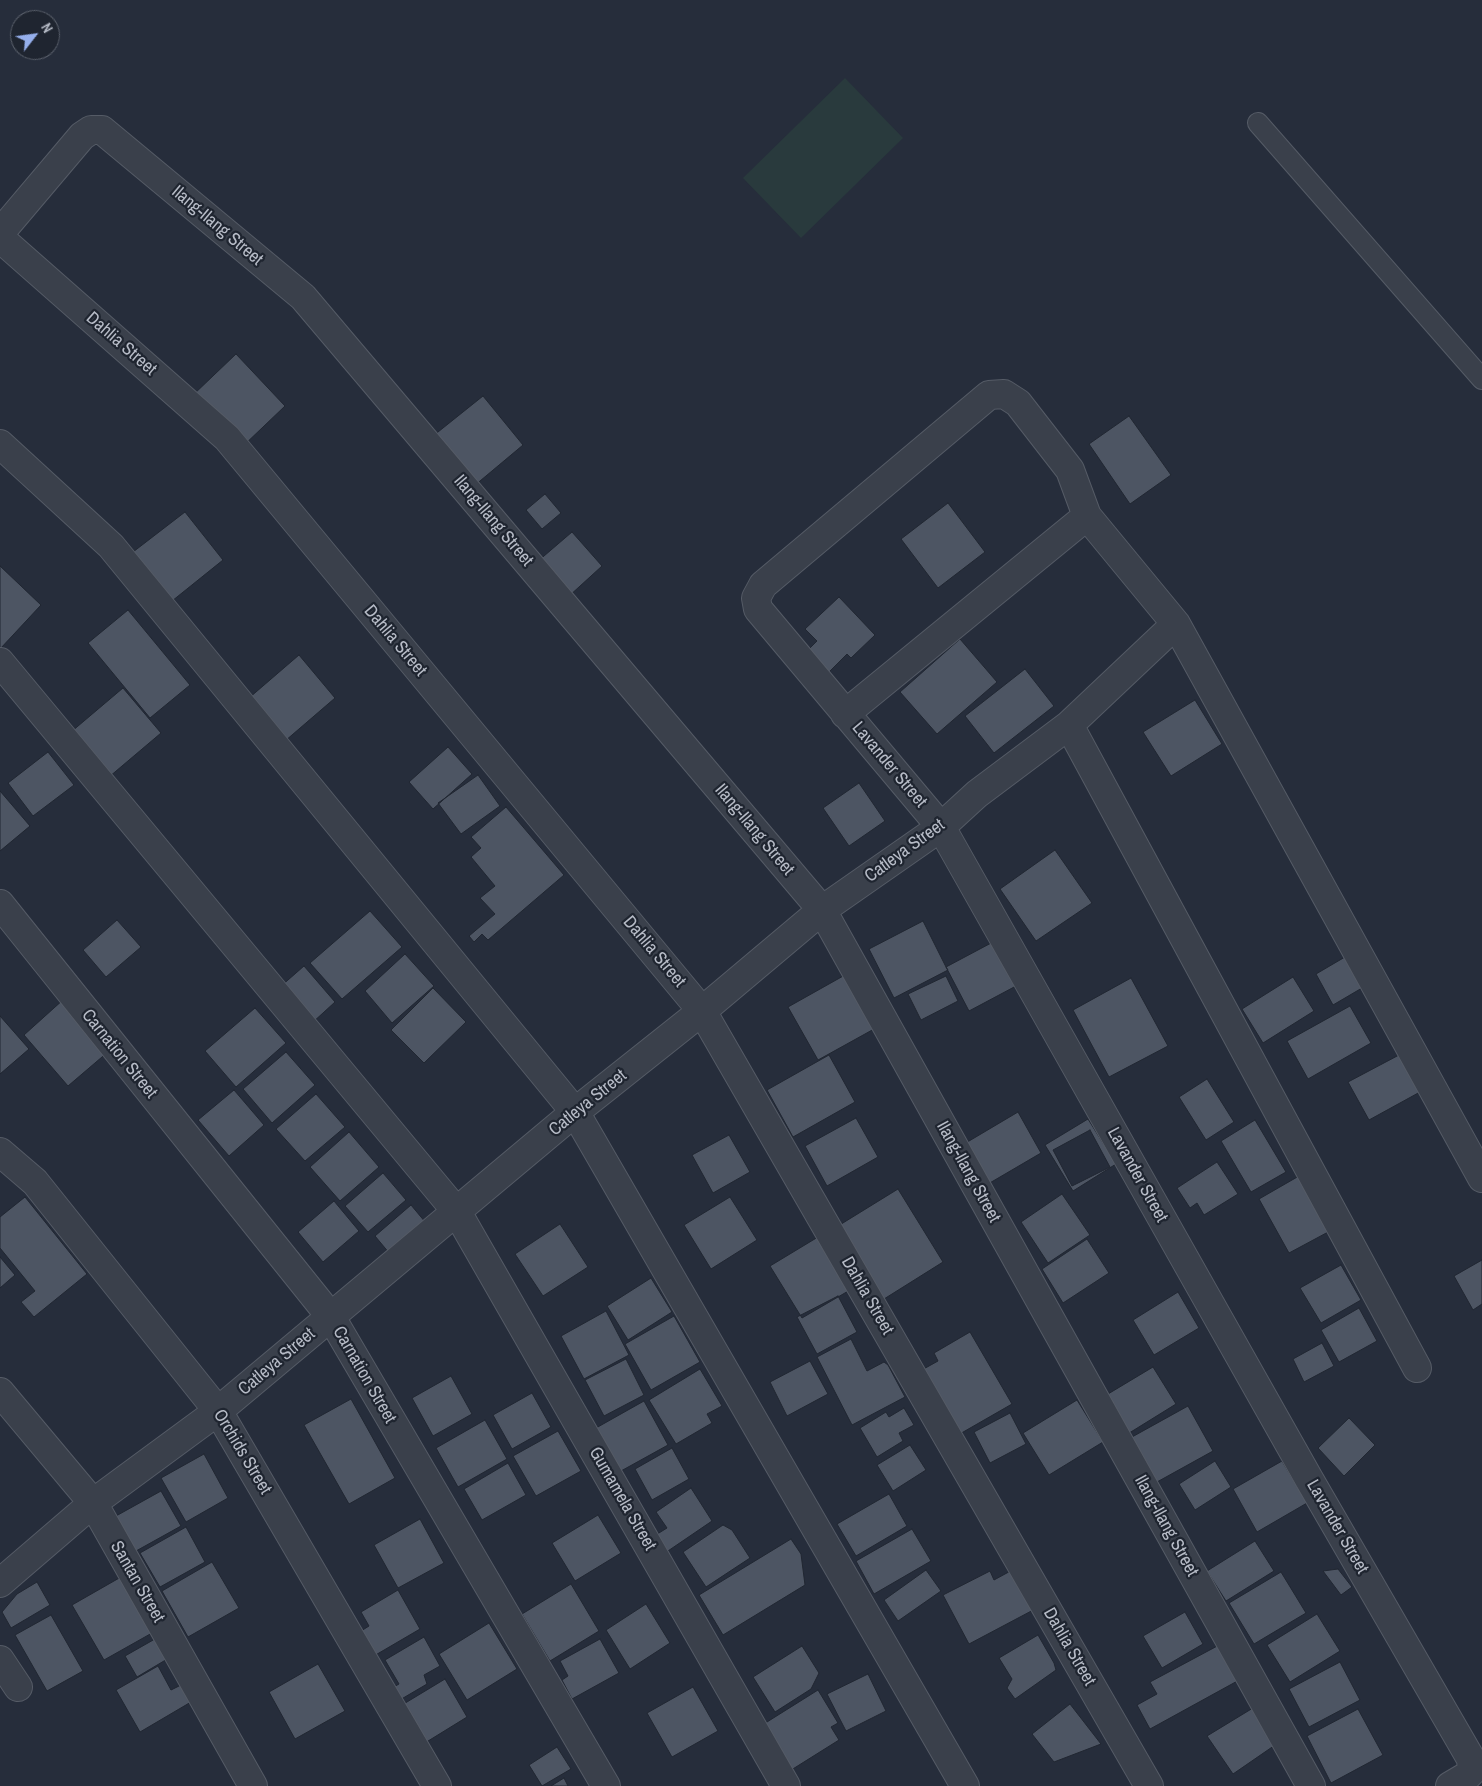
<!DOCTYPE html>
<html>
<head>
<meta charset="utf-8">
<style>
  body { margin:0 }
  #map { position:relative; width:1482px; height:1786px; overflow:hidden; background:#262d3b; font-family:"Archivo Narrow",sans-serif }
  canvas { display:block }
  .north { position:absolute; left:10px; top:10px; width:50px; height:50px; box-sizing:border-box; background:#1f2530; border:1px solid #5b616c; border-radius:50%; rotate:60deg; font-size:14px; font-weight:700; line-height:20px; text-align:center; color:#b6bbc6 }
  .north::after { content:''; display:block; margin:auto; width:18px; height:22px; background:#95afec; clip-path:polygon(50% 0,100% 100%,50% 72%,0 100%) }
</style>
</head>
<body>
<div id="map">
<canvas width="1482" height="1786"></canvas>
<div class="north">N</div>
</div>
<script>
const c = document.querySelector('canvas').getContext('2d');
c.lineJoin = 'round';
function fill(path, color) { c.fillStyle = color; c.fill(path, 'evenodd'); }
const shape = rows => new Path2D(rows.map(r => 'M' + r).join(''));
function trace(path, color, width, dash) { c.strokeStyle = color; c.lineWidth = width; c.lineCap = dash ? 'butt' : 'round'; c.setLineDash(dash || []); c.stroke(path); }
function label(font, color, halo, rows, align = 'center') {
  c.font = font + ' "Archivo Narrow",sans-serif'; c.lineWidth = 4.5; c.setLineDash([]); c.textBaseline = 'middle'; c.strokeStyle = halo; c.fillStyle = color; for (const [text, x, y, turn = 0] of rows) {
    c.save(); c.translate(x, y); c.rotate((+turn || 0) * Math.PI / 180); c.textAlign = isNaN(turn) ? turn : align; if (halo) c.strokeText(text, 0, 0); c.fillText(text, 0, 0); c.restore();
  }
}
fill(shape([
  [845,78,903,138,801,238,743,178]
]), '#293a3d');
const building = shape([
  [236,354,285,406,241,448,192,396,236,354],
  [483,396,523,445,474,486,433,436,483,396],
  [1129,416,1171,475,1130,504,1089,444,1129,416],
  [545,494,561,513,542,529,526,510,545,494],
  [948,503,985,552,938,588,901,539,948,503],
  [185,512,223,560,172,601,133,552,185,512],
  [572,532,602,566,568,597,537,562,572,532],
  [0,566,41,605,0,649,0,566],
  [839,597,875,635,851,658,847,654,822,679,801,657,817,641,805,629,839,597],
  [128,610,190,685,150,718,88,643,128,610],
  [960,639,997,682,937,734,900,692,960,639],
  [299,655,335,698,285,741,249,698,299,655],
  [1025,669,1054,706,994,753,965,716,1025,669],
  [123,688,161,733,109,777,71,732,123,688],
  [1195,700,1222,744,1171,776,1143,732,1195,700],
  [448,747,472,774,433,809,409,782,448,747],
  [48,752,74,785,33,816,8,783,48,752],
  [478,775,500,806,461,834,438,803,478,775],
  [859,783,885,821,849,846,823,808,859,783],
  [0,791,30,826,0,851,0,791],
  [506,807,564,875,488,940,482,934,474,942,469,936,495,914,480,898,495,886,471,857,481,848,471,837,506,807],
  [1055,850,1092,903,1036,941,1000,889,1055,850],
  [370,911,402,947,342,999,310,963,370,911],
  [117,920,141,947,106,977,83,950,117,920],
  [923,921,946,967,948,970,894,998,869,949,923,921],
  [993,942,1016,986,969,1011,946,967,993,942],
  [405,954,434,986,392,1023,365,991,405,954],
  [1345,957,1362,988,1333,1005,1316,974,1345,957],
  [304,966,335,1002,312,1023,280,987,304,966],
  [845,975,874,1029,818,1060,788,1007,845,975],
  [946,976,958,1001,921,1020,908,994,946,976],
  [1293,977,1314,1011,1263,1043,1242,1009,1293,977],
  [1131,978,1168,1046,1109,1077,1073,1010,1131,978],
  [433,988,466,1022,424,1063,391,1030,433,988],
  [64,999,109,1051,68,1086,24,1035,64,999],
  [1350,1006,1371,1043,1308,1079,1287,1041,1350,1006],
  [255,1008,286,1043,236,1087,205,1051,255,1008],
  [0,1016,29,1049,0,1074,0,1016],
  [286,1052,315,1085,272,1123,243,1089,286,1052],
  [829,1055,855,1102,793,1137,767,1090,829,1055],
  [1399,1055,1420,1092,1369,1120,1348,1082,1399,1055],
  [1207,1079,1234,1122,1206,1140,1179,1097,1207,1079],
  [234,1090,264,1125,229,1156,198,1120,234,1090],
  [316,1094,345,1127,305,1161,276,1129,316,1094],
  [1018,1112,1041,1153,988,1184,964,1144,1018,1112],
  [856,1118,878,1157,827,1186,805,1146,856,1118],
  [1088,1119,1116,1164,1073,1191,1045,1145,1088,1119],
  [1255,1120,1286,1172,1251,1192,1221,1141,1255,1120],
  [1090,1130,1110,1167,1072,1186,1053,1150,1090,1130],
  [349,1132,379,1167,340,1201,310,1167,349,1132],
  [729,1135,750,1172,713,1193,692,1155,729,1135],
  [1217,1162,1238,1194,1204,1215,1197,1203,1190,1208,1177,1188,1217,1162],
  [383,1173,406,1200,368,1232,345,1206,383,1173],
  [1299,1176,1330,1231,1289,1253,1259,1199,1299,1176],
  [898,1189,943,1262,884,1299,838,1226,898,1189],
  [1062,1194,1090,1235,1048,1263,1021,1222,1062,1194],
  [25,1197,87,1274,34,1317,21,1302,35,1291,0,1248,0,1217,25,1197],
  [730,1197,757,1240,711,1269,684,1225,730,1197],
  [334,1201,359,1231,323,1262,298,1232,334,1201],
  [411,1205,431,1229,395,1260,375,1236,411,1205],
  [560,1224,588,1267,543,1296,515,1254,560,1224],
  [818,1237,850,1290,802,1318,770,1266,818,1237],
  [1087,1239,1109,1273,1063,1303,1042,1269,1087,1239],
  [0,1257,15,1275,0,1288,0,1257],
  [1482,1260,1482,1304,1473,1310,1454,1276,1482,1260],
  [1341,1265,1361,1300,1321,1323,1300,1288,1341,1265],
  [651,1278,672,1312,628,1340,607,1306,651,1278],
  [1178,1292,1199,1328,1154,1355,1133,1320,1178,1292],
  [838,1296,857,1332,817,1354,797,1317,838,1296],
  [1359,1308,1377,1341,1339,1362,1321,1330,1359,1308],
  [606,1311,629,1355,584,1379,561,1336,606,1311],
  [674,1316,700,1362,651,1390,625,1344,674,1316],
  [970,1332,1012,1404,958,1435,920,1371,938,1361,934,1353,970,1332],
  [851,1339,867,1371,884,1362,888,1365,905,1397,852,1425,817,1357,851,1339],
  [1322,1343,1334,1366,1304,1382,1293,1359,1322,1343],
  [626,1359,644,1395,604,1416,585,1380,626,1359],
  [810,1361,828,1394,787,1416,770,1382,810,1361],
  [1153,1367,1176,1404,1126,1435,1103,1397,1153,1367],
  [700,1369,722,1406,707,1414,712,1423,676,1444,649,1400,700,1369],
  [451,1376,472,1414,433,1436,412,1398,451,1376],
  [532,1393,551,1427,512,1449,493,1415,532,1393],
  [351,1399,395,1478,349,1504,304,1425,351,1399],
  [1077,1400,1103,1442,1049,1475,1023,1433,1077,1400],
  [644,1401,668,1445,621,1471,596,1428,644,1401],
  [1188,1406,1213,1451,1157,1482,1132,1437,1188,1406],
  [904,1408,914,1425,899,1433,903,1441,877,1457,860,1428,886,1412,889,1417,904,1408],
  [1010,1413,1026,1444,990,1463,974,1432,1010,1413],
  [1349,1418,1375,1445,1344,1476,1318,1448,1349,1418],
  [485,1420,507,1459,458,1487,436,1448,485,1420],
  [558,1431,581,1471,536,1496,513,1456,558,1431],
  [910,1445,926,1470,893,1491,877,1465,910,1445],
  [672,1448,689,1479,652,1500,635,1469,672,1448],
  [204,1454,228,1498,186,1522,161,1478,204,1454],
  [1215,1461,1231,1487,1195,1510,1179,1484,1215,1461],
  [1282,1461,1307,1503,1257,1532,1233,1489,1282,1461],
  [508,1463,526,1495,482,1520,464,1489,508,1463],
  [691,1488,712,1521,665,1553,654,1536,667,1528,656,1512,691,1488],
  [161,1491,181,1526,136,1551,116,1516,161,1491],
  [889,1494,907,1526,856,1556,837,1524,889,1494],
  [598,1515,621,1553,575,1581,552,1543,598,1515],
  [420,1519,444,1563,398,1588,374,1545,420,1519],
  [723,1525,732,1530,750,1558,706,1587,683,1552,723,1525],
  [186,1527,205,1562,160,1587,140,1553,186,1527],
  [912,1529,931,1561,874,1594,856,1561,912,1529],
  [791,1539,801,1554,805,1585,723,1635,699,1595,791,1539],
  [1255,1541,1274,1571,1226,1601,1207,1571,1255,1541],
  [212,1562,239,1608,188,1637,162,1591,212,1562],
  [1016,1568,1037,1608,969,1644,943,1595,990,1571,994,1580,1016,1568],
  [1338,1569,1352,1587,1341,1595,1323,1571,1338,1569],
  [926,1570,941,1591,898,1621,884,1600,926,1570],
  [1281,1572,1306,1613,1254,1644,1229,1603,1281,1572],
  [121,1577,152,1633,104,1660,72,1605,121,1577],
  [37,1582,50,1605,11,1628,2,1612,17,1594,37,1582],
  [571,1584,599,1631,550,1661,522,1614,571,1584],
  [398,1590,420,1629,367,1660,353,1636,369,1626,361,1612,398,1590],
  [646,1604,670,1643,630,1669,606,1630,646,1604],
  [1185,1612,1203,1644,1162,1668,1143,1636,1185,1612],
  [1317,1614,1340,1651,1290,1682,1267,1645,1317,1614],
  [51,1615,83,1671,47,1691,15,1635,51,1615],
  [489,1623,517,1669,467,1700,439,1654,489,1623],
  [162,1635,174,1655,137,1677,125,1656,162,1635],
  [1038,1635,1054,1663,1056,1670,1015,1699,1007,1688,1012,1679,999,1658,1038,1635],
  [424,1637,440,1666,424,1675,427,1684,393,1704,385,1692,399,1684,385,1660,424,1637],
  [600,1639,619,1673,572,1699,562,1680,568,1676,560,1661,600,1639],
  [1221,1644,1241,1679,1150,1729,1137,1705,1157,1694,1150,1682,1221,1644],
  [802,1646,819,1673,811,1689,775,1712,753,1677,802,1646],
  [1340,1662,1360,1700,1309,1727,1289,1689,1340,1662],
  [318,1664,345,1711,295,1739,269,1692,318,1664],
  [158,1666,171,1690,181,1685,191,1702,140,1732,116,1690,158,1666],
  [868,1674,886,1711,846,1731,827,1694,868,1674],
  [445,1679,467,1717,420,1746,397,1708,445,1679],
  [693,1687,718,1731,672,1757,647,1713,693,1687],
  [818,1690,838,1723,831,1727,839,1740,788,1772,759,1727,818,1690],
  [1070,1704,1101,1744,1054,1762,1032,1734,1070,1704],
  [1253,1708,1278,1743,1233,1774,1207,1736,1253,1708],
  [1358,1709,1383,1755,1331,1783,1307,1736,1358,1709],
  [557,1747,571,1769,542,1786,529,1765,557,1747],
  [564,1778,568,1786,551,1786,564,1778]
]);
fill(building, '#4d5563');
trace(building, '#212732', 1);
const service = shape([
  [1258,123,1482,379]
]);
const minor = shape([
  [0,233,82,136,91,130,102,130,303,297,822,910,1311,1786],
  [0,238,227,438,702,1011,1149,1786],
  [0,444,111,546,575,1112,965,1786],
  [0,662,457,1212,786,1786],
  [845,714,1087,516],
  [1069,725,1417,1368],
  [0,904,331,1317,606,1786],
  [0,1152,35,1182,218,1411,437,1786],
  [0,1392,93,1503,253,1786],
  [0,1583,93,1503,218,1411,575,1112,702,1011,822,910,941,827,977,794,1069,725,1176,624],
  [0,1660,18,1687],
  [1450,1786,1467,1776,1472,1771,1471,1759,1309,1479,941,827,758,609,756,598,763,585,989,395,1004,394,1018,403,1070,470,1087,516,1176,624,1482,1178]
]);
trace(service, '#555b66', 22);
trace(minor, '#555b66', 30);
trace(service, '#3a404b', 20);
trace(minor, '#3a404b', 28);
label('18px', '#b6bbc6', '#1f2530', [
  ["Ilang-Ilang Street",217,226,40],
  ["Dahlia Street",121,344,41],
  ["Ilang-Ilang Street",493,521,50],
  ["Dahlia Street",395,641,50],
  ["Lavander Street",889,765,50],
  ["Ilang-Ilang Street",754,830,50],
  ["Catleya Street",905,851,-36],
  ["Dahlia Street",654,952,50],
  ["Carnation Street",119,1054,51],
  ["Catleya Street",588,1103,-39],
  ["Ilang-Ilang Street",968,1172,61],
  ["Lavander Street",1137,1175,61],
  ["Dahlia Street",867,1296,60],
  ["Catleya Street",277,1362,-40],
  ["Carnation Street",364,1375,60],
  ["Orchids Street",242,1452,59],
  ["Gumamela Street",622,1499,60],
  ["Ilang-Ilang Street",1166,1526,61],
  ["Lavander Street",1337,1527,60],
  ["Santan Street",137,1582,60],
  ["Dahlia Street",1069,1647,60]
]);
</script>
</body>
</html>
